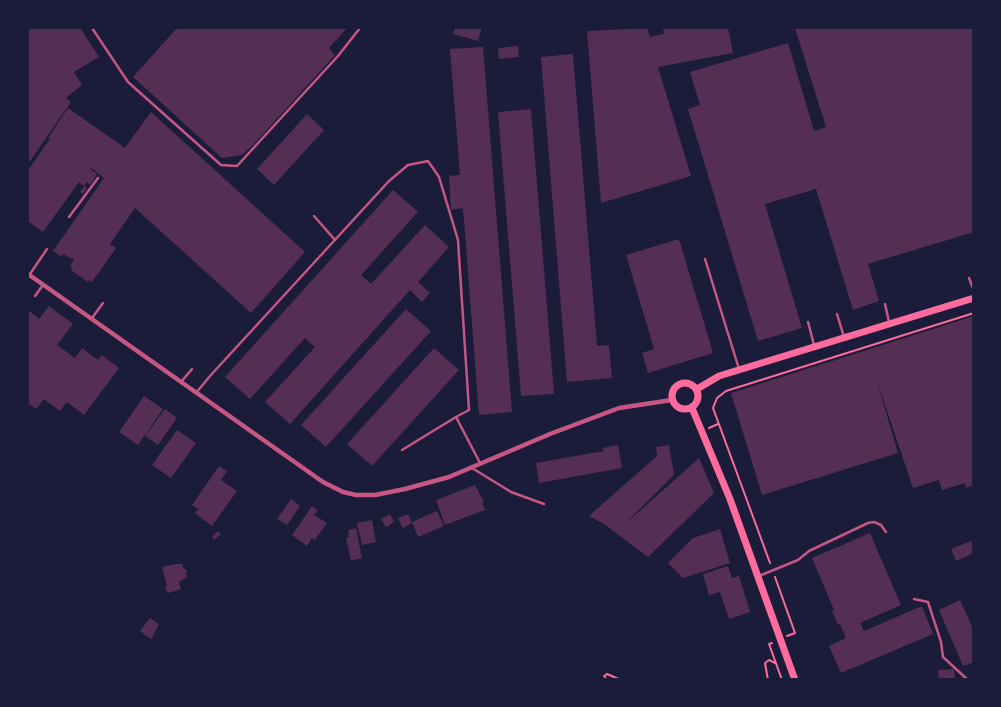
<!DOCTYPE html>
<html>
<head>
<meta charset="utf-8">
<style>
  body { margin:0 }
  #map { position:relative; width:1001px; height:707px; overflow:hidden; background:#1b1b3a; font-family:Cabin,sans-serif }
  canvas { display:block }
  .frame { position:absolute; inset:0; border:29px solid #1b1b3a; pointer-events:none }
</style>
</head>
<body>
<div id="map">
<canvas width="1001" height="707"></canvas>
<div class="frame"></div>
</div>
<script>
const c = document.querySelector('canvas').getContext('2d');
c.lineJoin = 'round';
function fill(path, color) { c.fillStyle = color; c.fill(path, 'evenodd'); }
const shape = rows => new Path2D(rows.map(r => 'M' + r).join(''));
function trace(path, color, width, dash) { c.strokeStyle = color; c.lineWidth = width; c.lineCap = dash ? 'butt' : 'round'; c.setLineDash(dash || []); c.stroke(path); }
fill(shape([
  [28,28,80,28,99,57,74,72,82,85,66,98,71,102,28,164],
  [177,28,347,28,329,48,335,55,254,144,242,155,222,158,133,77],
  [455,28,482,28,478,41,453,34],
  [647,28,650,37,664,34,663,28,728,28,733,53,658,67,691,176,601,203,587,31],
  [795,28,974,28,974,232,868,264,879,301,853,310,816,189,765,204,802,328,758,341,688,109,700,105,690,72,788,43,814,131,826,127],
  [518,46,519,57,499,59,498,48],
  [483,47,512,412,479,415,463,208,451,210,449,176,460,175,450,49],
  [573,54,597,346,609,345,612,378,567,382,541,57],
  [68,108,125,148,151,112,305,252,251,313,135,208,110,244,116,248,92,282,89,280,88,282,71,270,72,267,70,266,74,260,63,254,62,257,53,251,104,178,91,168,90,169,97,174,90,185,87,182,84,186,79,182,43,232,29,222,28,223,28,170,50,139,48,138],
  [531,109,554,394,521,396,498,112],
  [307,114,324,130,274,185,257,169],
  [84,186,87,188,83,194,80,192],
  [393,190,418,212,361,275,371,284,425,225,449,247,418,282,430,293,422,302,410,290,290,424,265,402,315,347,305,338,250,399,225,377],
  [679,239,713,353,648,373,642,353,654,349,626,255],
  [49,306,73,324,57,345,75,358,82,348,98,360,102,355,119,368,84,415,67,402,60,411,44,399,36,409,28,403,28,310,39,319],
  [406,309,431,331,326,447,301,425],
  [974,316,974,485,966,488,965,483,942,490,939,480,913,488,876,378,898,453,762,495,731,393],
  [434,348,459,370,372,466,347,444],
  [144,396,163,409,138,445,119,432],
  [165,409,177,418,158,445,145,436],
  [177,430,196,443,171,478,152,465],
  [618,445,622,468,539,483,536,463,604,451,603,448],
  [669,445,674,475,623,526,699,458,714,493,648,557,604,524,589,516,657,456,656,447],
  [219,466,227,471,221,480,237,491,212,526,195,513,198,509,192,505],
  [475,485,484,502,482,503,485,510,445,525,436,500],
  [291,499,300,506,287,525,277,519],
  [312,506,318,510,314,515,327,523,315,540,312,538,307,546,292,535],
  [437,511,444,526,418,537,412,522],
  [390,514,394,522,386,527,381,519],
  [408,514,412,523,403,528,398,518],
  [372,520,376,542,362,545,357,523],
  [356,528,362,558,351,561,346,538,349,537,348,530],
  [720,529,730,563,683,578,668,563,693,538],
  [218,531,221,534,214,540,212,537],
  [870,533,901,605,860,623,864,631,922,606,933,634,841,673,829,646,846,638,840,624,838,625,832,611,834,610,812,558],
  [971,541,974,547,974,553,956,561,951,549],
  [176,564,182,564,184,569,186,569,187,577,179,582,181,589,168,593,165,587,167,586,162,567],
  [728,566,732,578,739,576,750,612,729,619,720,592,709,595,703,574],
  [960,600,974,631,974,662,963,666,939,610],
  [150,618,159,624,151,639,140,631],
  [954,669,955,680,939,680,938,670]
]), '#542f53');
trace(shape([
  [709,428,718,424],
  [770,563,713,408,717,398,726,391,974,313],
  [775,577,795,633,787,636],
  [772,643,769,644,782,680],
  [607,680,604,676,607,674,621,680],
  [768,680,765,663,769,660,775,663]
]), '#ff6b9d', 2);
trace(shape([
  [92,28,128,82,221,165,237,166,338,56,360,28],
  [314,216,335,240],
  [69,217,98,178],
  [705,259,739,369],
  [30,274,47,249],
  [969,278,974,291],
  [35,296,43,285],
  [885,304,889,322],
  [837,314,844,337],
  [92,318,103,303],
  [808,322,814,345],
  [181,382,192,369],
  [196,393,210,376,389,181,408,165,428,161,439,177,458,240,469,410,456,417,480,463],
  [402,450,456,417],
  [472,468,511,492,544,504],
  [759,576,798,560,809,551,868,523,874,522,881,525,886,532],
  [914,599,928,602,941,642,943,657,968,680]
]), '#c65784', 2.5);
trace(shape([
  [28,274,323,482,343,492,356,495,375,495,405,489,449,477,550,434,619,408,672,400]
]), '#c65784', 4.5);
trace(shape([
  '672 396a13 13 0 1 1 26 0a13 13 0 1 1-26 0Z',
  [697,389,719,376,974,298],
  [692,408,730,499,795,680]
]), '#ff6b9d', 7);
</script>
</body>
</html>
